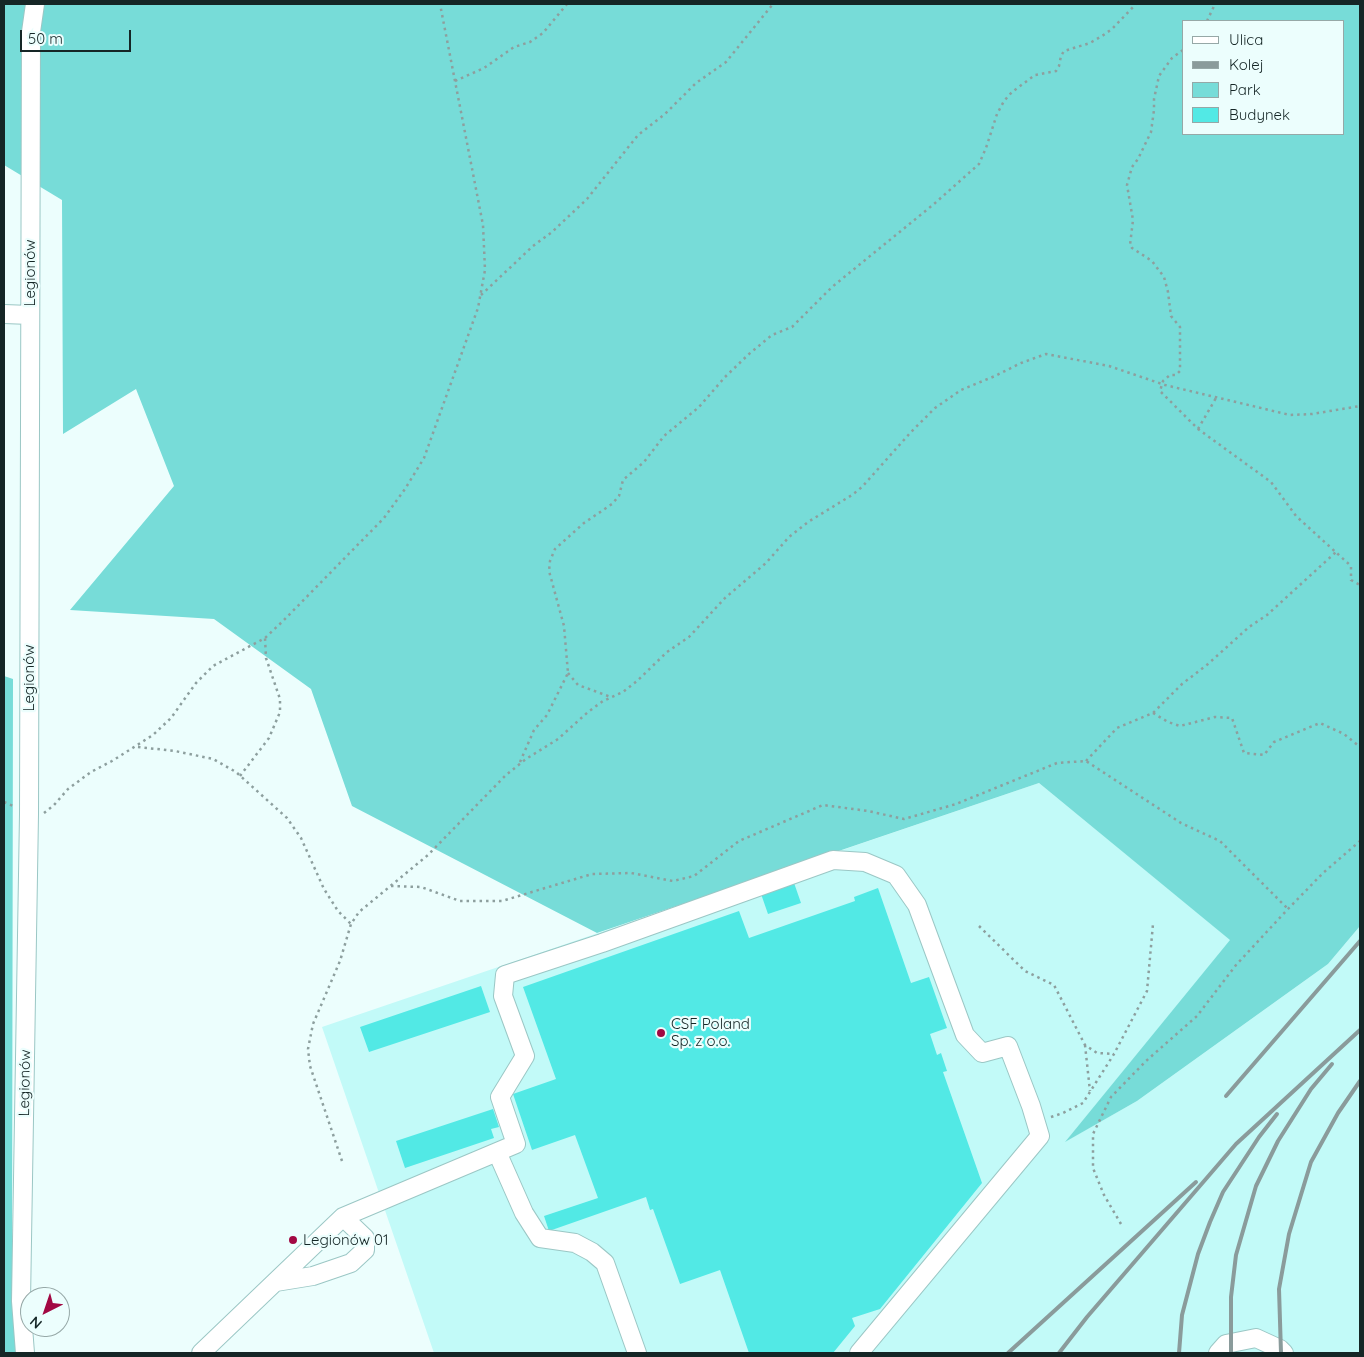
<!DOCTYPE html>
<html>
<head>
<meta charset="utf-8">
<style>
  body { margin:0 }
  #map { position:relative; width:1364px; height:1357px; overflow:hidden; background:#ecfefd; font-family:Quicksand,sans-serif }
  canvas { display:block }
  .frame { position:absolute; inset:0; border:5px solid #152626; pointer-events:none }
  .legend { position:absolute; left:1182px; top:20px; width:162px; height:115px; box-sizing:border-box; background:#ecfefd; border:1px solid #96a8a7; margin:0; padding:6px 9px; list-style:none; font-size:15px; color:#152626 }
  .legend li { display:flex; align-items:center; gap:10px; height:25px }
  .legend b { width:25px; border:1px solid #96a8a7 }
  .north { position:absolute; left:20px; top:1287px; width:50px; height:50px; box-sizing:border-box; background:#ecfefd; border:1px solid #96a8a7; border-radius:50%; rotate:221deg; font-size:14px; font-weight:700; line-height:20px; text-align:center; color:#152626 }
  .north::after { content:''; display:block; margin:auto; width:18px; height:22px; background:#a20843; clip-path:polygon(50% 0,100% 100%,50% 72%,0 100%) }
  .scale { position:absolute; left:20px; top:30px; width:111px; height:22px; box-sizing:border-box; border:2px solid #152626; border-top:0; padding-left:6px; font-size:15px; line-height:18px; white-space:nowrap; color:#152626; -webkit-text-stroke:4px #ecfefd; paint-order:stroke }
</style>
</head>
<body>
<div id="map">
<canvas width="1364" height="1357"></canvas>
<div class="frame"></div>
<ul class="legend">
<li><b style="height:6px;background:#fff"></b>Ulica</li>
<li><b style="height:6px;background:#8a9b9b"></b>Kolej</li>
<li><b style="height:14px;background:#77dcd8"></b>Park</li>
<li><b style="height:14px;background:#52e9e5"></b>Budynek</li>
</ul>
<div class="north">N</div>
<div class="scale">50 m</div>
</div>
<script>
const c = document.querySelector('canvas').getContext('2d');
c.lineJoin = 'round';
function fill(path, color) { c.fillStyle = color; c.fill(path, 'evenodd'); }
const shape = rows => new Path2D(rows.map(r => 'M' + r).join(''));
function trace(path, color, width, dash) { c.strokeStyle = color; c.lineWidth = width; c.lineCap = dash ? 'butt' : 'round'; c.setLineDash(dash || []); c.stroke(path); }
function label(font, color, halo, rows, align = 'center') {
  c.font = font + ' Quicksand,sans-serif'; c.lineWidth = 4.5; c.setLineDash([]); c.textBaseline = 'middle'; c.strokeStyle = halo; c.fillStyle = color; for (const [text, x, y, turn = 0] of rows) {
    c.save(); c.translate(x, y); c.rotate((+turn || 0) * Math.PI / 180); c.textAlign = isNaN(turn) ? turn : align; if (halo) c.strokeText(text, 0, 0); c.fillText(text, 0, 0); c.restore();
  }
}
fill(shape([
  [1039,783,1231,940,1066,1141,1137,1101,1328,964,1360,926,1360,1353,434,1353,322,1027]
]), '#c2faf8');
fill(shape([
  [4,4,1360,4,1360,926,1328,964,1137,1101,1065,1142,1230,940,1039,783,597,933,352,806,311,689,214,619,70,610,174,486,136,389,63,434,62,200,4,165],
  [1183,21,1343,21,1343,134,1183,134],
  [4,676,13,679,12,1272,18,1353,4,1353]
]), '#77dcd8');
fill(shape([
  [793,880,801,903,768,914,760,891],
  [878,888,911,983,929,977,947,1028,930,1034,937,1055,941,1053,947,1071,943,1072,982,1183,880,1309,852,1318,855,1326,833,1353,749,1353,720,1270,680,1284,653,1209,650,1210,646,1197,549,1231,544,1216,598,1198,575,1135,532,1150,513,1094,556,1079,523,987,739,911,749,938,855,901,854,897],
  [481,986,490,1012,369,1052,360,1027],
  [493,1109,499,1127,491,1129,494,1138,405,1168,396,1141]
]), '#52e9e5');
const minor = shape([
  [4,314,30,315],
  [497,1152,524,1213,540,1238,575,1243,592,1252,605,1263,637,1353],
  [276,1282,313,1276,351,1263,365,1250,365,1238,343,1217],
  [25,1353,21,1301,29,814,31,32,35,4],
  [201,1353,343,1217,516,1144,500,1097,525,1056,503,996,505,975,602,943,833,860,865,862,896,875,917,905,965,1035,982,1053,1008,1046,1031,1106,1040,1136,859,1353],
  [1218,1353,1226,1344,1256,1338,1280,1349,1284,1353]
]);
trace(minor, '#9bc7c5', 20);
trace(shape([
  [1207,21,1215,4],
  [1183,50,1172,58,1159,76,1154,99,1154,110,1151,132,1138,159,1132,167,1127,185,1133,220,1130,245,1132,248,1152,261,1164,277,1168,292,1171,316,1180,327,1180,371,1176,375,1170,375,1163,381,1160,391,1198,429,1271,482,1296,516,1351,566,1351,580,1360,585],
  [455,81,484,68,514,47,530,42,543,33,567,4],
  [481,295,533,246,552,232,587,199,638,135,665,114,696,83,726,62,773,4],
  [1198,429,1216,398],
  [568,673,578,685,611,697],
  [1153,713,1168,722,1180,726,1215,717,1232,718,1244,753,1264,755,1274,742,1320,723,1344,734,1360,747],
  [138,747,175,751,213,759,236,772,287,818,301,838,324,889,338,911,351,924],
  [1086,761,1117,728,1153,713,1182,684,1208,664,1249,627,1267,615,1336,552],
  [520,762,534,730,547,715,568,673,564,626,549,571,550,561,555,549,584,523,612,504,619,496,623,480,644,462,664,436,699,407,725,377,749,354,772,335,792,327,832,287,934,204,979,164,986,148,997,114,1004,101,1012,92,1035,75,1056,71,1059,66,1061,56,1064,51,1090,43,1102,36,1112,29,1136,4],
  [240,776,269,738,280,712,280,699,266,658,265,638],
  [4,802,13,806],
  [44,813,54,805,68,789,91,772,112,761,153,735,171,718,196,683,213,666,265,638,283,621,384,518,405,489,424,458,478,308,485,270,483,225,440,4],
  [391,886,421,887,460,901,502,901,592,874,631,873,673,881,694,876,739,841,823,805,868,811,904,819,956,804,1057,763,1086,761,1181,823,1220,841,1288,909],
  [979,926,1025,971,1054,985,1085,1045,1097,1053,1114,1054],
  [1085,1045,1090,1091],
  [1051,1117,1063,1113,1083,1103,1114,1054,1147,991,1153,924],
  [342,1161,310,1066,308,1049,313,1024,340,961,351,924,359,912,428,855,506,775,526,759,558,739,588,712,603,701,623,692,637,681,667,652,689,637,725,598,766,563,789,537,808,522,852,495,862,487,911,432,935,408,961,390,995,376,1021,363,1046,354,1109,366,1165,385,1290,415,1312,414,1360,406],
  [1121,1224,1104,1195,1093,1168,1093,1134,1111,1097,1146,1061,1197,1016,1236,965,1288,909,1323,873,1360,841]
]), '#8d9f9e', 2.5, [2.5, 4]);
trace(minor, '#fff', 18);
trace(shape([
  [1226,1096,1360,941],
  [1008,1353,1196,1182],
  [1059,1353,1087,1317,1236,1144,1360,1030],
  [1179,1353,1182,1315,1198,1254,1210,1222,1223,1192,1259,1137,1277,1114],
  [1231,1353,1231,1297,1236,1255,1256,1186,1278,1141,1311,1089,1332,1064],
  [1281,1353,1279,1289,1289,1234,1311,1162,1338,1113,1360,1081]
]), '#8a9b9b', 4);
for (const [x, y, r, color] of [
  [661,1033,5,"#a20843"],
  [293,1240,5,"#a20843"]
]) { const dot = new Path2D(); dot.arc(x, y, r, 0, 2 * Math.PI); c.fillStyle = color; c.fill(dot); trace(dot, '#ecfefd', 2); }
label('15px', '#152626', '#ecfefd', [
  ["Legionów",30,273,-90],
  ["Legionów",29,678,-90],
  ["Legionów",25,1083,-89]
]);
label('15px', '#152626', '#ecfefd', [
  ["CSF Poland",671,1024],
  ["Sp. z o.o.",671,1041],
  ["Legionów 01",303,1240]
], 'left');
</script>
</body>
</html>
